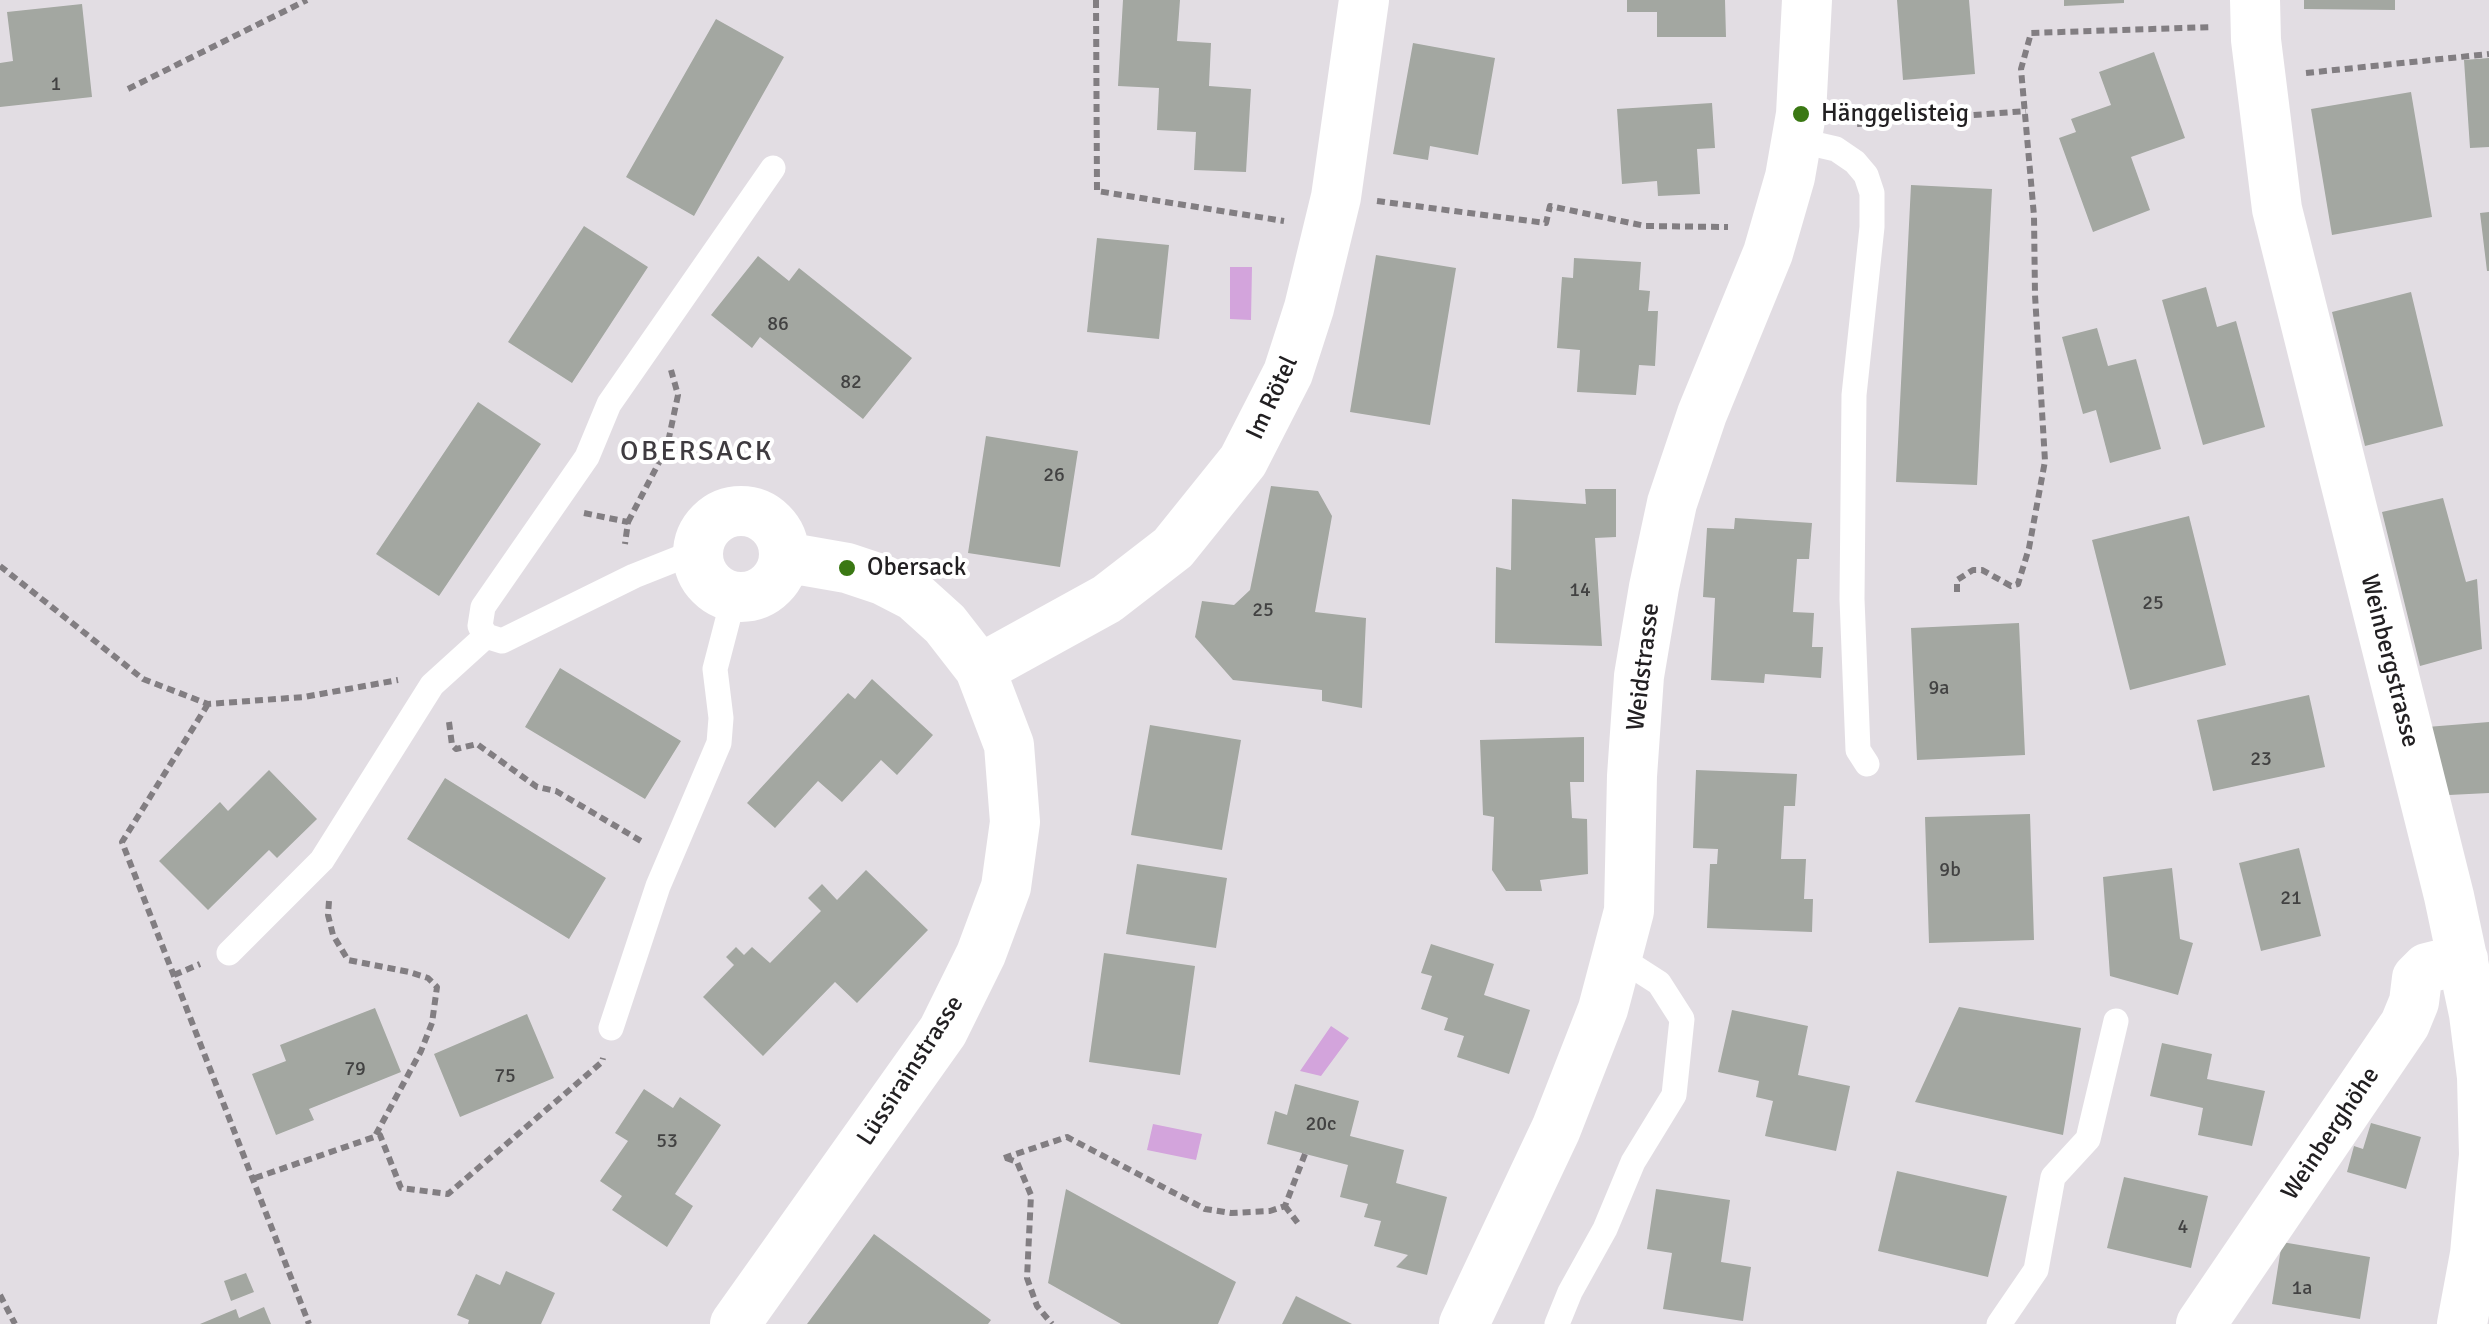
<!DOCTYPE html>
<html>
<head>
<meta charset="utf-8">
<style>
  body { margin:0 }
  canvas { display:block; background:#e2dde3 }
</style>
</head>
<body>
<canvas width="2489" height="1324"></canvas>
<script>
const c = document.querySelector('canvas').getContext('2d');
c.lineJoin = 'round';
function fill(path, color) { c.fillStyle = color; c.fill(path, 'evenodd'); }
const shape = rows => new Path2D(rows.map(r => 'M' + r).join(''));
function trace(path, color, width, dash) { c.strokeStyle = color; c.lineWidth = width; c.lineCap = dash ? 'butt' : 'round'; c.setLineDash(dash || []); c.stroke(path); }
function label(font, color, halo, rows, align = 'center') {
  c.font = font + ' Signika,sans-serif'; c.lineWidth = 8; c.setLineDash([]); c.textBaseline = 'middle'; c.strokeStyle = halo; c.fillStyle = color; for (const [text, x, y, turn = 0] of rows) {
    c.save(); c.translate(x, y); c.rotate((+turn || 0) * Math.PI / 180); c.textAlign = isNaN(turn) ? turn : align; if (halo) c.strokeText(text, 0, 0); c.fillText(text, 0, 0); c.restore();
  }
}
fill(shape([
  [1230,267,1252,267,1251,320,1230,319],
  [1331,1026,1349,1038,1321,1076,1300,1071],
  [1153,1124,1202,1134,1196,1160,1147,1150]
]), '#d3a4dc');
fill(shape([
  [1123,0,1180,0,1177,41,1211,43,1209,86,1251,89,1246,172,1194,170,1196,132,1157,130,1159,88,1118,86],
  [1627,0,1725,0,1726,37,1657,37,1657,12,1627,12],
  [1897,0,1969,0,1975,74,1903,80],
  [2064,0,2124,0,2124,3,2064,6],
  [2304,0,2395,0,2395,10,2304,9],
  [82,4,92,97,0,107,0,63,13,61,7,12],
  [716,19,784,57,694,216,626,177],
  [1413,43,1495,58,1478,155,1430,146,1428,160,1393,154],
  [2154,52,2185,138,2131,157,2150,210,2093,232,2059,138,2076,132,2071,119,2111,105,2099,72],
  [2489,58,2489,147,2470,148,2464,60],
  [2411,92,2432,217,2332,235,2311,109],
  [1712,103,1715,148,1697,149,1700,194,1658,196,1657,181,1622,184,1617,109],
  [1911,185,1992,189,1977,485,1896,482],
  [2489,212,2489,271,2487,271,2480,213],
  [584,226,648,267,572,383,508,342],
  [1097,238,1169,245,1159,339,1087,332],
  [1376,255,1456,268,1430,425,1350,412],
  [758,256,789,281,799,268,912,358,863,419,760,337,752,348,711,315],
  [1574,258,1641,262,1639,290,1650,291,1648,311,1658,311,1655,366,1639,365,1636,395,1577,392,1580,350,1557,348,1562,277,1573,278],
  [2206,287,2217,327,2236,321,2265,427,2203,445,2162,300],
  [2411,292,2443,426,2365,446,2332,312],
  [2097,328,2108,366,2136,359,2161,449,2110,463,2096,410,2083,414,2062,337],
  [478,402,541,444,439,596,376,554],
  [986,436,1078,451,1060,567,968,553],
  [1271,486,1318,491,1332,516,1315,612,1366,618,1362,708,1322,701,1322,690,1233,680,1195,637,1202,601,1234,605,1250,590],
  [1585,489,1616,489,1616,537,1595,538,1602,646,1495,643,1496,567,1511,570,1512,499,1586,504],
  [2443,498,2466,582,2477,579,2482,649,2420,666,2382,512],
  [2189,516,2226,665,2130,690,2092,540],
  [1735,518,1812,523,1809,559,1797,559,1793,612,1814,613,1812,647,1823,647,1821,678,1765,674,1764,683,1711,680,1715,598,1703,597,1707,528,1734,529],
  [2019,623,2025,755,1917,760,1911,628],
  [560,668,681,741,645,799,525,727],
  [872,679,933,735,897,775,881,760,842,802,818,781,775,828,747,803,848,693,855,699],
  [2309,695,2325,767,2213,791,2197,720],
  [2489,722,2489,793,2449,795,2427,727],
  [1150,725,1241,740,1222,850,1131,835],
  [1584,737,1584,782,1570,782,1572,818,1587,819,1588,874,1540,880,1542,891,1506,891,1492,870,1494,817,1483,815,1480,740],
  [269,770,317,819,277,858,269,850,208,910,159,861,220,802,228,811],
  [1696,770,1797,774,1795,806,1784,806,1781,859,1806,859,1804,899,1813,899,1812,932,1707,928,1710,864,1717,864,1718,849,1693,848],
  [445,778,606,878,569,939,407,839],
  [2030,814,2034,940,1929,943,1925,817],
  [2299,848,2321,936,2261,951,2239,863],
  [1137,864,1227,878,1216,948,1126,934],
  [2172,868,2180,939,2193,943,2178,995,2110,976,2103,877],
  [866,870,928,930,857,1003,835,982,763,1056,703,997,734,965,726,957,736,947,744,955,752,947,770,963,821,911,808,898,822,884,837,900],
  [1431,944,1494,964,1484,995,1530,1010,1509,1074,1457,1057,1464,1036,1444,1030,1448,1018,1421,1009,1432,976,1421,973],
  [1104,953,1195,966,1180,1075,1089,1062],
  [1959,1007,2081,1028,2063,1135,1915,1102],
  [375,1008,401,1072,309,1109,314,1120,276,1135,252,1074,286,1061,280,1045],
  [1732,1010,1808,1026,1798,1075,1850,1086,1836,1151,1765,1136,1773,1101,1756,1097,1759,1081,1718,1072],
  [527,1014,554,1078,460,1117,434,1054],
  [2162,1043,2212,1054,2207,1079,2265,1091,2252,1146,2198,1135,2203,1108,2150,1096],
  [1295,1084,1359,1101,1350,1136,1404,1150,1396,1183,1447,1197,1427,1275,1396,1267,1408,1255,1374,1246,1381,1221,1364,1217,1368,1204,1340,1197,1348,1165,1267,1144,1275,1111,1287,1115],
  [644,1089,673,1108,680,1097,721,1125,675,1194,693,1206,667,1247,612,1210,622,1196,600,1181,628,1141,615,1133],
  [2371,1123,2421,1137,2406,1189,2347,1172,2354,1146,2363,1149],
  [1897,1171,2007,1196,1988,1277,1878,1251],
  [2124,1177,2208,1196,2191,1268,2107,1248],
  [1066,1189,1236,1282,1218,1324,1121,1324,1048,1283],
  [1656,1189,1730,1200,1721,1262,1751,1267,1743,1321,1663,1309,1672,1253,1647,1249],
  [874,1234,991,1320,988,1324,807,1324],
  [2282,1242,2370,1257,2360,1319,2272,1304],
  [506,1271,555,1293,541,1324,468,1324,469,1320,457,1315,476,1274,500,1285],
  [246,1273,254,1292,231,1301,224,1281],
  [1296,1296,1352,1324,1282,1324],
  [264,1307,271,1324,200,1324,236,1309,239,1318]
]), '#a3a7a1');
trace(shape([
  [1096,0,1097,191,1284,221],
  [2306,73,2489,54],
  [128,89,307,0],
  [1857,124,2026,111],
  [1377,201,1546,223,1550,206,1645,226,1728,227],
  [584,513,628,522,625,544],
  [628,522,667,447,678,395,671,370],
  [0,566,143,679,208,704,304,697,398,680],
  [1957,592,1957,580,1973,570,1982,570,2011,586,2018,584,2029,548,2045,461,2035,295,2034,216,2021,69,2031,33,2213,27],
  [208,704,122,842,309,1324],
  [449,722,452,745,456,749,477,744,537,787,556,791,641,841],
  [329,901,328,915,333,935,348,960,409,972,428,978,437,987,432,1023,421,1051,375,1136],
  [174,975,200,964],
  [1004,1158,1067,1137,1205,1209,1231,1213,1270,1211,1285,1206,1305,1154],
  [1006,1158,1017,1162,1031,1195,1027,1278,1037,1306,1052,1324],
  [255,1178,380,1135,401,1188,448,1194,602,1062,603,1058],
  [1285,1206,1300,1226],
  [0,1295,15,1324]
]), '#827e82', 6, [8, 5]);
trace(shape([
  [1797,140,1836,149,1855,162,1866,175,1872,193,1872,227,1854,395,1852,599,1858,750,1867,764],
  [697,551,634,576,502,641,486,636,480,626,483,607,587,457,609,404,773,168],
  [229,953,322,860,432,685,486,636],
  [611,1028,658,886,719,743,721,718,715,669,734,596],
  [1557,1324,1570,1292,1605,1229,1633,1162,1674,1095,1682,1019,1659,983,1617,956],
  [1999,1324,2036,1270,2053,1177,2088,1139,2116,1021]
]), '#fff', 25);
trace(shape([
  [2255,0,2256,40,2277,209,2449,896,2474,1014,2482,1077,2484,1155,2475,1254,2462,1324],
  '698 554a43 43 0 1 1 86 0a43 43 0 1 1-86 0Z',
  [980,669,1107,599,1173,548,1243,461,1288,373,1309,308,1336,197,1364,0],
  [735,1324,943,1031,981,954,1006,887,1015,822,1009,745,980,669,945,624,914,596,883,580,847,568,784,557],
  [1464,1324,1556,1129,1603,1009,1629,911,1632,776,1639,676,1654,587,1672,503,1702,414,1768,253,1790,177,1801,114,1807,0],
  [2201,1324,2405,1024,2414,1002,2417,978,2427,968,2463,959]
]), '#fff', 50);
for (const [x, y, r, color] of [
  [1801,114,10,"#3a7813"],
  [847,568,10,"#3a7813"]
]) { const dot = new Path2D(); dot.arc(x, y, r, 0, 2 * Math.PI); c.fillStyle = color; c.fill(dot); trace(dot, '#fff', 4); }
label('20px', '#424242', null, [
  ["1",56,85],
  ["86",778,325],
  ["82",851,383],
  ["26",1054,476],
  ["14",1580,591],
  ["25",2153,604],
  ["25",1263,611],
  ["9a",1939,689],
  ["23",2261,760],
  ["9b",1950,871],
  ["21",2291,899],
  ["79",355,1070],
  ["75",505,1077],
  ["20c",1321,1125],
  ["53",667,1142],
  ["4",2183,1228],
  ["1a",2302,1289]
]);
label('25px', '#222022', '#fff', [
  ["Hänggelisteig",1821,114],
  ["Obersack",867,568]
], 'left');
label('25px', '#222022', '#fff', [
  ["Im Rötel",1273,398,-65],
  ["Weinbergstrasse",2389,661,76],
  ["Weidstrasse",1644,667,-83],
  ["Lüssirainstrasse",911,1071,-57],
  ["Weinberghöhe",2331,1134,-56]
]);
c.letterSpacing = '2.5px';
label('28px', '#3f3b40', '#fff', [
  ["OBERSACK",697,453]
]);
c.letterSpacing = '0px';
</script>
</body>
</html>
